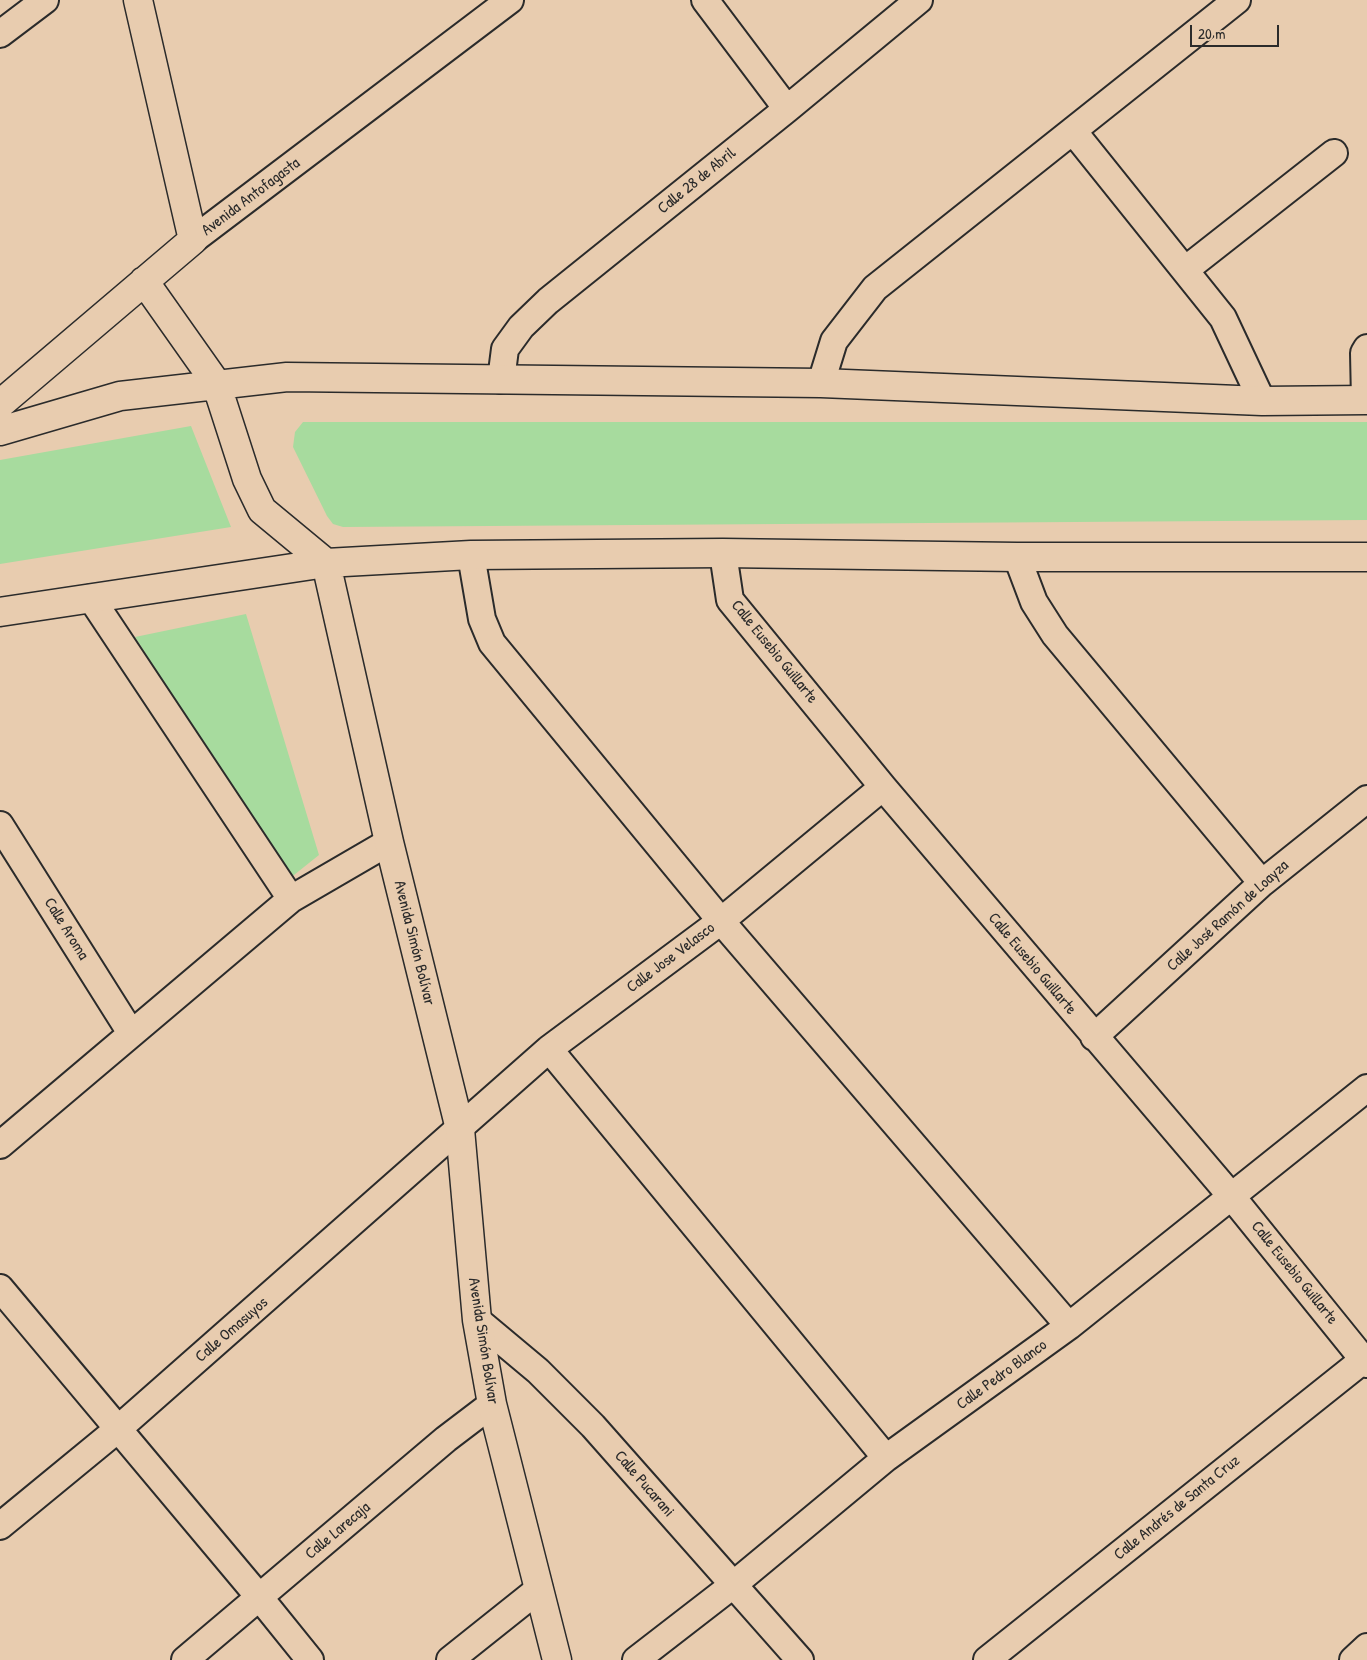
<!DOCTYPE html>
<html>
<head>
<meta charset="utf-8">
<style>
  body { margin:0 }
  #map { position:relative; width:1367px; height:1660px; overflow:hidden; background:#e8ccaf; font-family:"Patrick Hand",sans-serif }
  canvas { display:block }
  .scale { position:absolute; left:1190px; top:25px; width:89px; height:22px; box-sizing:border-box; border:2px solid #2b2b2b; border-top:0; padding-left:6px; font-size:15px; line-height:18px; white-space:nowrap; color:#2b2b2b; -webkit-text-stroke:4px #e8ccaf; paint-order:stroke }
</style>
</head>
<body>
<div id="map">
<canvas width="1367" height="1660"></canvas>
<div class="scale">20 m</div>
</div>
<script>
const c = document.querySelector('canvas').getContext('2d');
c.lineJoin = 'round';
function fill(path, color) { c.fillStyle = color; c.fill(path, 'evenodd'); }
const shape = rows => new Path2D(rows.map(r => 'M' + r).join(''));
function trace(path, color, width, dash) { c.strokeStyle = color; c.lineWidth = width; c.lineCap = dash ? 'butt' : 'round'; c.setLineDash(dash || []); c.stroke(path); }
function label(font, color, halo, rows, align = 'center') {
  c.font = font + ' "Patrick Hand",sans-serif'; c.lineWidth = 4; c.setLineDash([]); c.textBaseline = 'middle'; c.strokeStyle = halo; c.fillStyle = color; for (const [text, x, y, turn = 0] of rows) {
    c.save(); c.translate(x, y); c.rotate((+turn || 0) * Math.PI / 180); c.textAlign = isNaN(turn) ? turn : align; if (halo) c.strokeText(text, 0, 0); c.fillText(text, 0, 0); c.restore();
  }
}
fill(shape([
  [303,422,1367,422,1367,520,343,527,333,524,327,516,293,447,295,432],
  [191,426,231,527,0,564,0,460],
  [246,614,319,855,289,879,135,637]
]), '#a7db9e');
const minor = shape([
  [705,0,787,109],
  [0,34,45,0],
  [1073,131,1223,318,1262,401],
  [193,240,510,0],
  [1185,270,1334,153],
  [501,380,505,349,521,327,548,301,787,109,919,0],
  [821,383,834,341,875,288,1237,0],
  [1365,400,1364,353,1367,348],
  [723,553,730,600,883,787,1232,1197,1367,1364],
  [471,555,482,619,492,643,721,921,1069,1326],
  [1017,557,1034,602,1055,635,1262,883],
  [91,598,291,899],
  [0,825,131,1033],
  [1094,1037,1262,883,1367,799],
  [549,1049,886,1458],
  [0,1145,291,899,389,842],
  [0,1288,260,1598,310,1660],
  [477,1320,538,1371,593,1426,800,1660],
  [0,1526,118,1429,549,1049,721,921,883,787],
  [185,1660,446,1439,492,1404],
  [450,1660,539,1589],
  [636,1660,733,1585,886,1458,1069,1326,1367,1088],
  [987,1660,1367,1357],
  [1353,1660,1367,1647]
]);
const tertiary = shape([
  [144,281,216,383,247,479,262,510,326,563,389,842,460,1129,477,1320,492,1404,557,1660],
  [0,404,193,240,138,0],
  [0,431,120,396,287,377,821,383,1262,401,1367,400],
  [0,612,326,563,471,555,723,553,1017,557,1367,557]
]);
trace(minor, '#2b2b2b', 30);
trace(tertiary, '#2b2b2b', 31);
trace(minor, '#e8ccaf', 26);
trace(tertiary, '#e8ccaf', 28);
label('16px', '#2b2b2b', '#e8ccaf', [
  ["Calle 28 de Abril",697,181,-39],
  ["Avenida Antofagasta",251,197,-37],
  ["Calle Eusebio Guillarte",774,652,51],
  ["Calle José Ramón de Loayza",1228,916,-42],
  ["Calle Aroma",66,929,58],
  ["Avenida Simón Bolívar",414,943,76],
  ["Calle Jose Velasco",671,958,-37],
  ["Calle Eusebio Guillarte",1032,964,50],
  ["Calle Eusebio Guillarte",1294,1273,51],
  ["Calle Omasuyos",232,1330,-41],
  ["Avenida Simón Bolívar",483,1341,81],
  ["Calle Pedro Blanco",1002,1375,-36],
  ["Calle Pucarani",644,1484,49],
  ["Calle Andrés de Santa Cruz",1177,1508,-39],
  ["Calle Larecaja",338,1531,-40]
]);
</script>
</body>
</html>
